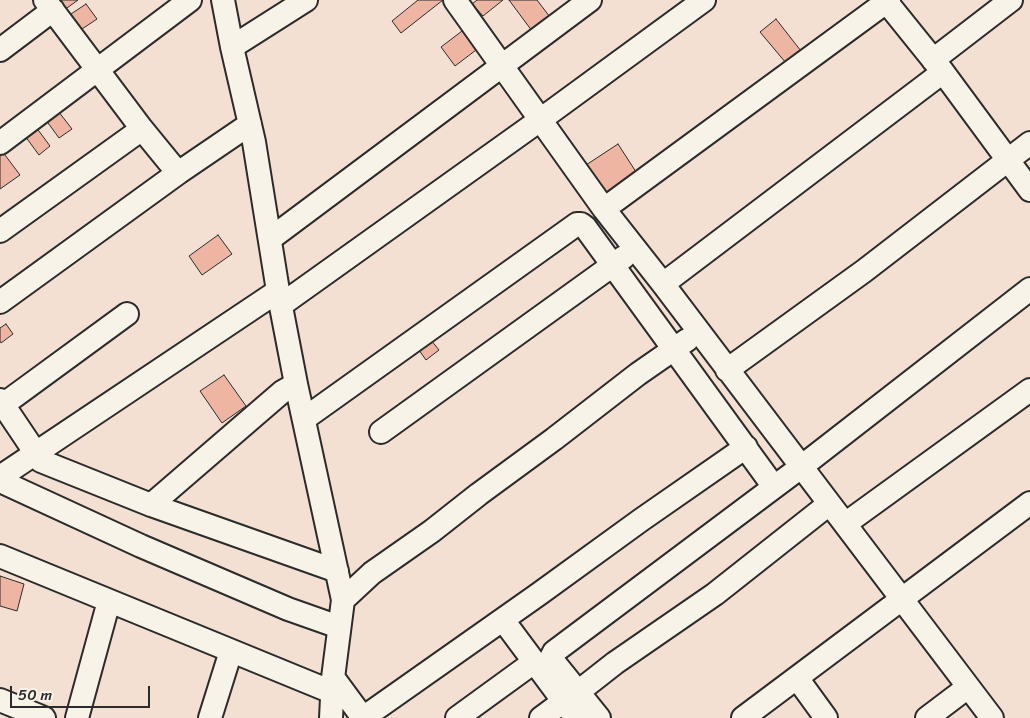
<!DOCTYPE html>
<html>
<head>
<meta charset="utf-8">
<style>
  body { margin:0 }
  #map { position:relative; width:1030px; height:718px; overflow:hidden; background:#f4e0d3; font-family:Sriracha,sans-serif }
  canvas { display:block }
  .scale { position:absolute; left:10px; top:686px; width:140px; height:22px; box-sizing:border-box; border:2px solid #2b2b2b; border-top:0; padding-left:6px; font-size:15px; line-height:18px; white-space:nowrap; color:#2b2b2b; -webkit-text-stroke:4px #f7f3e8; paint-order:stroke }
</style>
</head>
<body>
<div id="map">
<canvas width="1030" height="718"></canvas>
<div class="scale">50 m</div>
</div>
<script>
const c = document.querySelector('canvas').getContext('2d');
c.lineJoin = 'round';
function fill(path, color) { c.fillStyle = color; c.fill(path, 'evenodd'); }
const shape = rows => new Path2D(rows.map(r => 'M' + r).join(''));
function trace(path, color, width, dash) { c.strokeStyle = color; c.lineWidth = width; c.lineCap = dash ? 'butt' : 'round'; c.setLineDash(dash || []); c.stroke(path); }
const building = shape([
  [51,0,78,0,60,13,51,0],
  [418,0,443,0,401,33,392,21,418,0],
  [477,0,503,0,483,16,472,4,477,0],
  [509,0,537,0,553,21,535,35,509,0],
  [86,4,97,19,79,31,68,16,86,4],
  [776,19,801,51,786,63,760,32,776,19],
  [466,28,480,47,455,66,441,47,466,28],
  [55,107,72,129,59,138,43,116,55,107],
  [33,123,50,146,39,155,22,132,33,123],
  [618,144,638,175,606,196,586,165,618,144],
  [2,151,20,175,0,189,0,152,2,151],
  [218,235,232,254,202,275,189,256,218,235],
  [6,324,13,334,1,343,0,341,0,328,6,324],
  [426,334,439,350,426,360,414,343,426,334],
  [224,375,246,406,222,423,200,391,224,375],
  [0,576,24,584,17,611,0,606,0,576]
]);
fill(building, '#edb5a2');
trace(building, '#2b2b2b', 1);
const minor = shape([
  [223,0,232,47,254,142,278,291,296,384,343,600,333,678,331,718],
  [455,0,604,209,663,284,992,718],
  [885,0,943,72,1030,190],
  [232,47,306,0],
  [0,50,53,10],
  [933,60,1011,0],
  [0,143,190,0],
  [178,173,250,124],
  [604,209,889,0],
  [0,231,142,129],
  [270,239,590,0],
  [663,284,943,72],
  [0,302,178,173,142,129,45,0],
  [281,305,540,120,704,0],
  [727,370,864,271,1030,143],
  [0,400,41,461,151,505,337,571],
  [0,407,127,314],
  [304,419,577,224,581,224,585,227,774,487],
  [381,432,624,257],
  [0,477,278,291],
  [0,481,141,546,288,609,339,627],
  [151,505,282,392,296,384],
  [845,524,1030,390],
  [0,556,332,692],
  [343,600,372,573,432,531,479,494,554,439,638,374,687,340],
  [503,620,576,718],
  [333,678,335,680,363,718],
  [797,678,826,718],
  [578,692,615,663,715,594,829,504],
  [0,700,44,718],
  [77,718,109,601],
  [210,718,231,651],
  [363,718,539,594,641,520,746,447],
  [457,718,534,662],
  [541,718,564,701],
  [599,718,553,661,551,658,554,652,801,467,1030,289],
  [743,718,1030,503],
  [927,718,968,687]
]);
trace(minor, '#2b2b2b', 26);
trace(minor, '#f7f3e8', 22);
</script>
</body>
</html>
